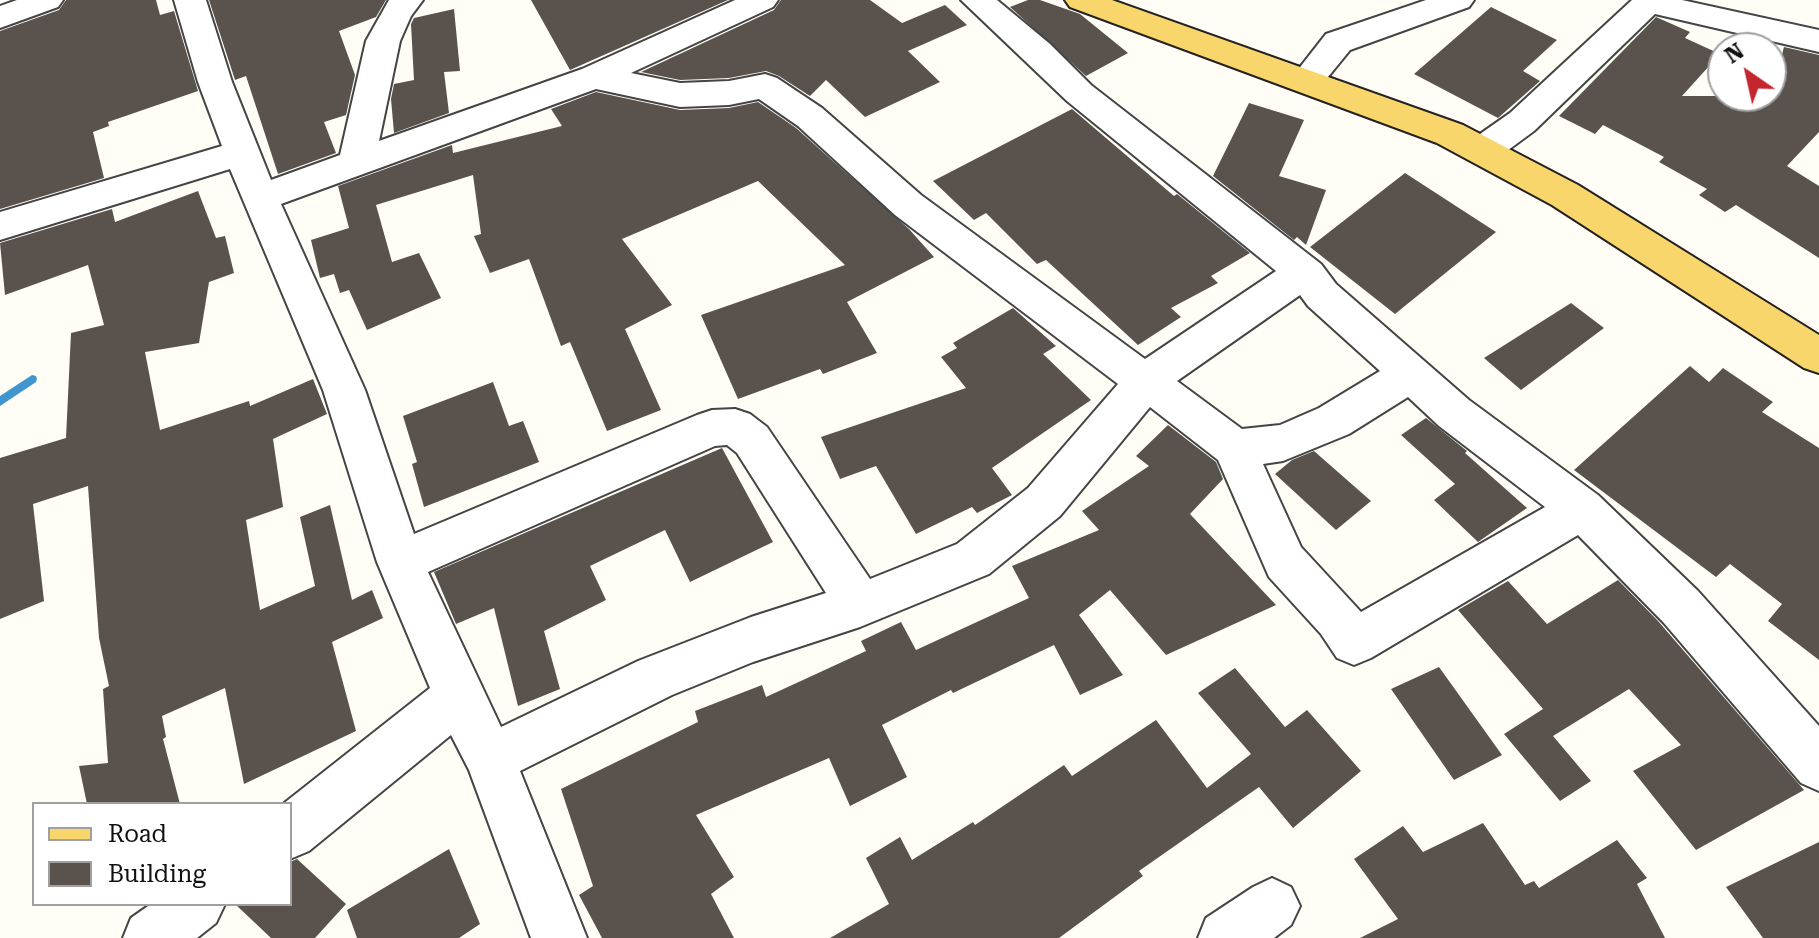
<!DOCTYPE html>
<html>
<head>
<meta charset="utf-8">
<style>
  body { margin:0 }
  #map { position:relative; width:1819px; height:938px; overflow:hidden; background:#fffdf5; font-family:"Roboto Serif",serif }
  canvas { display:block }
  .legend { position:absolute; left:32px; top:802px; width:260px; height:104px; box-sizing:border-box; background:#fff; border:2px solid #a0a0a0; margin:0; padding:10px 14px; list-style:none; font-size:24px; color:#111 }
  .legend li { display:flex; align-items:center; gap:16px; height:40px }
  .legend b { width:40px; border:2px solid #a0a0a0 }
  .north { position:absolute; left:1707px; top:32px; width:80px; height:80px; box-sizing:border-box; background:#fff; border:2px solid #a0a0a0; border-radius:50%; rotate:326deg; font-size:22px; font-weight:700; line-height:32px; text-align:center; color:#111 }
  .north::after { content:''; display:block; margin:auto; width:28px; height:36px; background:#c4262e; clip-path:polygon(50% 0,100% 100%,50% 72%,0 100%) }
</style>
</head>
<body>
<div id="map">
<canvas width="1819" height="938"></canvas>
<ul class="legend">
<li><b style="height:10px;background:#f9d66b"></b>Road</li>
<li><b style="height:22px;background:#5a524d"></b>Building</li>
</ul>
<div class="north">N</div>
</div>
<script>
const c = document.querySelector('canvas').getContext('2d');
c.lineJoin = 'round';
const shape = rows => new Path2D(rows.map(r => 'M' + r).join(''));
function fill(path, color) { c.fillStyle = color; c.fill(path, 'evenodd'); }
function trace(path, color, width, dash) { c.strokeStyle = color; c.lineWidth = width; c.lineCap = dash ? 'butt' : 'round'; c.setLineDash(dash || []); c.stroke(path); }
fill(shape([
  [32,375,36,376,37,379,36,382,0,406,0,396,32,375]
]), '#3f96cf');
fill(shape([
  [66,0,156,0,160,15,174,11,198,91,108,122,109,126,93,132,104,178,0,209,0,31,59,10],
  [209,0,386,0,376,17,339,31,355,75,346,115,324,122,336,153,278,174,246,76,235,80],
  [531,0,728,0,570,70],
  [781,0,870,0,902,23,945,5,967,25,908,51,940,82,865,117,826,80,810,96,779,76,766,71,729,78,680,80,641,72,774,10],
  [1028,0,1040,0,1080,14,1128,53,1086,76,1010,7],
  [1491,7,1557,40,1523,71,1540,81,1498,118,1414,74],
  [454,9,460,71,444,72,449,113,394,133,391,99,394,84,414,80,411,24,414,18],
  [1656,17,1690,32,1685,38,1720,54,1682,96,1771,96,1784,47,1819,55,1819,132,1787,166,1819,186,1819,258,1736,205,1725,212,1699,195,1707,189,1659,162,1664,157,1603,125,1595,134,1559,116],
  [596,92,680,110,729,108,758,102,796,128,909,229,934,257,847,302,877,353,823,374,820,369,738,399,701,315,845,265,758,181,622,239,672,305,625,329,661,410,607,431,570,342,561,346,529,259,490,273,474,236,481,234,473,175,376,205,392,262,419,253,441,298,367,330,349,290,340,293,334,274,320,278,311,240,349,228,338,186,452,145,453,153,562,126,551,109],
  [1249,103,1304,120,1279,176,1326,190,1306,245,1297,237,1294,240,1213,176],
  [1072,109,1174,196,1177,194,1250,253,1211,276,1218,283,1171,308,1181,317,1138,345,1046,260,1037,264,986,213,974,220,933,181],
  [1405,173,1496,232,1395,314,1310,247],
  [198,191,216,238,225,236,234,273,209,282,199,343,145,352,160,430,249,401,250,406,313,379,327,414,273,439,283,507,246,520,260,610,315,586,300,517,330,505,352,600,372,590,383,618,332,642,356,731,244,784,225,688,162,716,166,737,163,739,180,804,87,804,79,766,108,763,103,689,109,686,99,638,88,486,33,504,44,601,0,619,0,458,66,438,71,333,104,325,88,265,5,295,0,243,112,209,115,222],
  [1571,303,1604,328,1521,390,1484,358],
  [1013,308,1056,346,1043,354,1091,400,992,468,1012,495,977,513,972,507,916,534,876,466,840,479,821,437,966,388,941,357,957,348,953,343],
  [1690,366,1709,382,1723,368,1773,402,1762,412,1819,448,1819,660,1768,621,1782,604,1730,564,1716,577,1574,470],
  [493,382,509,426,523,421,539,462,424,507,412,464,417,462,403,416],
  [1426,418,1467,451,1465,453,1527,508,1478,542,1434,500,1455,484,1401,435],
  [1168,425,1216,462,1223,479,1190,514,1276,605,1166,655,1110,590,1079,615,1123,675,1080,695,1054,645,953,693,951,690,882,725,907,777,850,806,829,758,696,815,734,877,711,894,734,938,602,938,579,895,593,886,561,789,698,722,695,711,762,685,766,697,866,651,861,641,901,622,916,650,1029,598,1012,566,1099,530,1082,511,1149,466,1136,456],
  [722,448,773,542,690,582,665,530,590,566,606,600,544,631,560,689,518,706,494,608,456,624,434,572],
  [1314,451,1371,501,1336,530,1275,474,1292,460],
  [1618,580,1658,621,1804,790,1696,850,1633,771,1681,745,1629,689,1553,736,1591,781,1560,801,1504,734,1543,709,1458,610,1508,581,1547,624],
  [1439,667,1502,755,1454,780,1391,689],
  [1235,668,1285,727,1307,710,1361,771,1293,828,1259,787,1139,871,1143,876,1059,938,830,938,889,904,866,858,900,837,912,860,973,822,975,825,1064,765,1072,776,1156,720,1207,788,1251,754,1198,693],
  [1483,823,1525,885,1534,881,1539,888,1617,840,1647,878,1637,884,1665,938,1360,938,1398,919,1354,859,1403,826,1423,852],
  [1819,842,1819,938,1763,938,1726,887],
  [449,849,480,924,459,938,357,938,347,910],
  [297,859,346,904,315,938,271,938,235,904,290,904,290,862]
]), '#5a524d');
const minor = shape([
  [17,0,63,0,58,7,0,28,0,6,17,0],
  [174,0,206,0,232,82,271,180,340,155,366,41,389,0,423,0,411,16,400,41,379,141,582,69,735,0,778,0,773,7,631,73,680,83,729,81,765,74,777,78,822,108,921,195,1145,359,1276,271,1067,101,961,0,997,0,1050,44,1091,85,1321,264,1336,284,1469,400,1598,495,1698,591,1819,726,1819,791,1801,783,1664,623,1578,535,1371,658,1354,665,1337,658,1321,634,1269,577,1218,460,1150,407,1060,516,989,574,860,627,753,662,672,695,520,771,587,938,531,938,469,770,451,735,309,851,290,859,290,804,283,804,430,688,377,562,323,390,230,169,0,240,0,212,222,146,198,82,174,0],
  [596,89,680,107,729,105,759,99,798,126,895,215,1118,384,1028,488,957,544,870,579,767,427,750,414,735,409,712,410,697,415,414,534,365,390,281,204,596,89],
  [1300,295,1308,306,1380,371,1319,408,1280,425,1242,429,1177,381,1300,295],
  [1408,397,1439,426,1545,507,1361,612,1301,547,1263,464,1283,461,1349,434,1408,397],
  [727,445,737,453,826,593,751,617,638,661,501,727,428,572,715,446,727,445],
  [1426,0,1474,0,1469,7,1350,50,1319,88,1307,91,1295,88,1290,80,1326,34,1426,0],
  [1632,0,1682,0,1819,30,1819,52,1655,14,1534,131,1496,159,1483,163,1470,159,1465,150,1470,141,1510,113,1632,0],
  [1272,878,1291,887,1300,906,1291,925,1274,938,1198,938,1206,918,1253,887,1272,878],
  [151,904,225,904,216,923,197,938,123,938,131,918,151,904]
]);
const major = shape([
  [1065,0,1112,0,1463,125,1578,185,1819,335,1819,373,1804,368,1552,205,1437,143,1070,7,1065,0]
]);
trace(minor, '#444', 4);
trace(major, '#222', 4);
fill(minor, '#fff');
fill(major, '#f9d66b');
</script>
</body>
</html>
